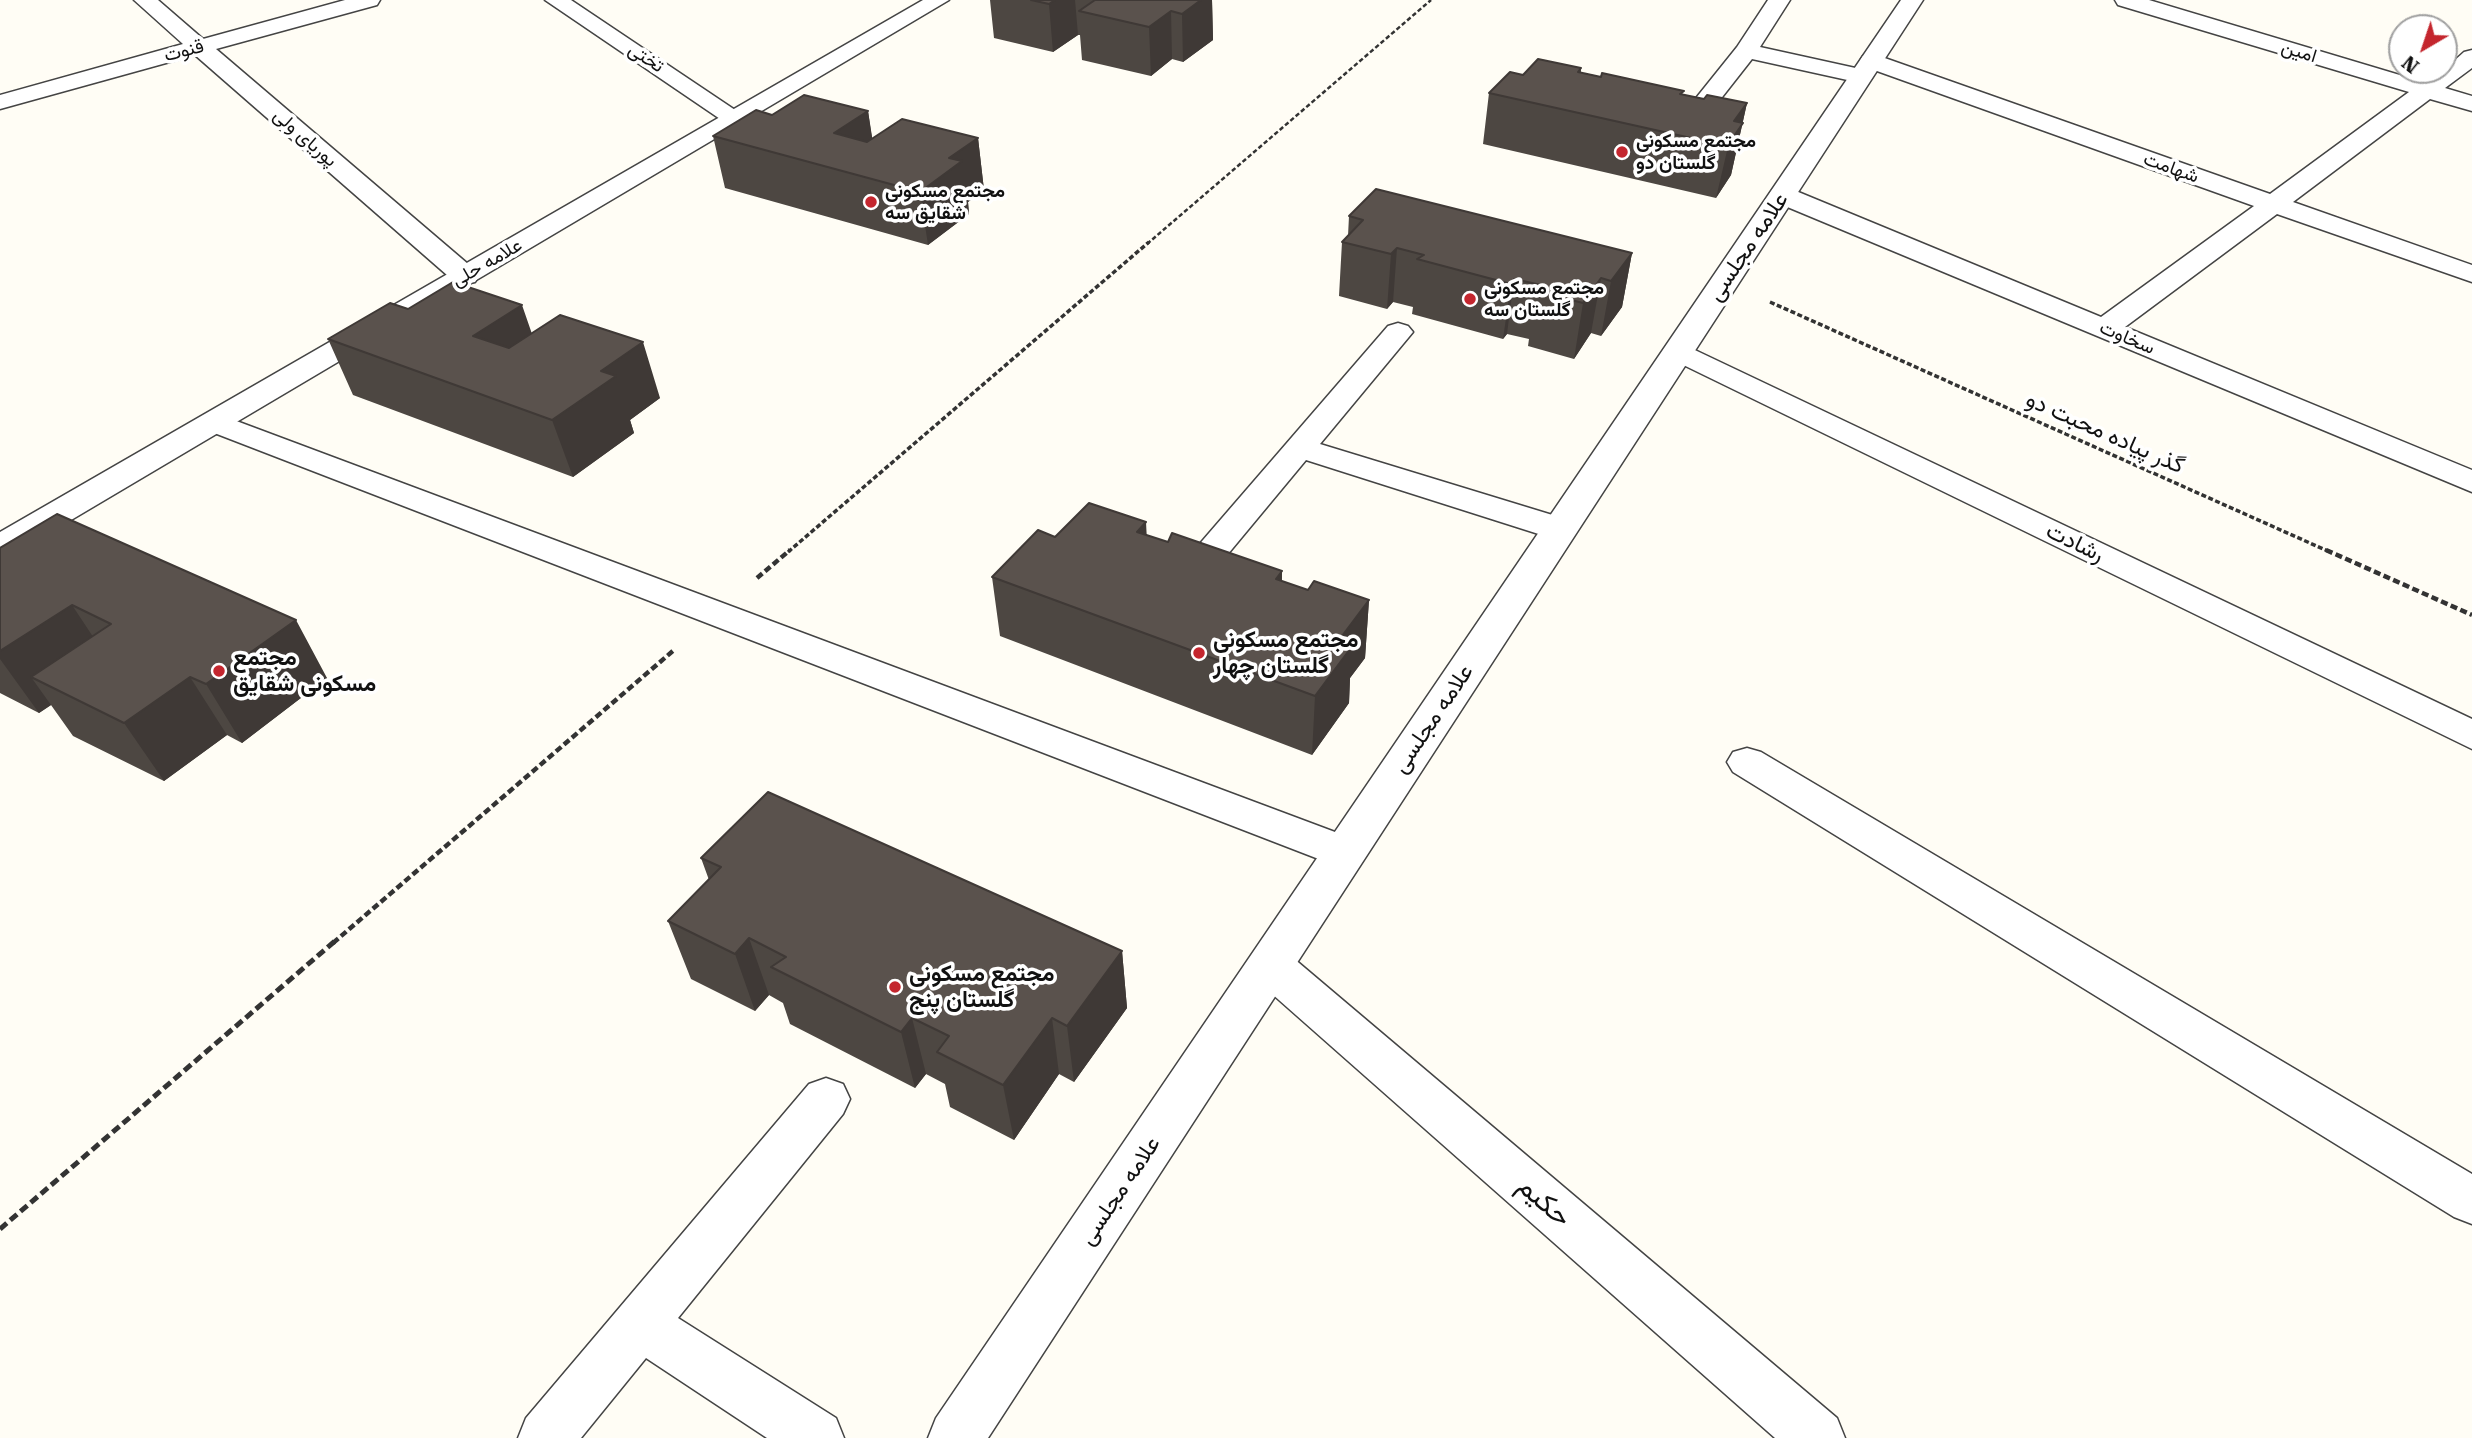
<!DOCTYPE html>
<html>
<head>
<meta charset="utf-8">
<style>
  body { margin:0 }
  #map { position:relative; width:2472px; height:1438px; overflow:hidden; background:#fffdf5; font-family:"Roboto Serif",serif }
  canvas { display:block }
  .north { position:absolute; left:2388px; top:14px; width:70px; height:70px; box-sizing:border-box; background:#fff; border:2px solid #a0a0a0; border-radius:50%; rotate:219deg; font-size:19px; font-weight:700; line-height:28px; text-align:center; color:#111 }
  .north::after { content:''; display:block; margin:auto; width:24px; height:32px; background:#c4262e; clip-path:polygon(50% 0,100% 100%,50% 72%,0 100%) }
</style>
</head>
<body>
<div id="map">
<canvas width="2472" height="1438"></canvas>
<div class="north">N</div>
</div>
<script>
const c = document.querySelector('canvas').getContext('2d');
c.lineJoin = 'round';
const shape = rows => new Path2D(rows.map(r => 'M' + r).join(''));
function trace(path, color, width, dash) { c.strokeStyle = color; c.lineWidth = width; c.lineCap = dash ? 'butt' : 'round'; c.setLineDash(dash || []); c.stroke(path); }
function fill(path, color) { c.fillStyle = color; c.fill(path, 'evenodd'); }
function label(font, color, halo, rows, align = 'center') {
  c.font = font + ' "Roboto Serif",Vazirmatn,serif'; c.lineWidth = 7; c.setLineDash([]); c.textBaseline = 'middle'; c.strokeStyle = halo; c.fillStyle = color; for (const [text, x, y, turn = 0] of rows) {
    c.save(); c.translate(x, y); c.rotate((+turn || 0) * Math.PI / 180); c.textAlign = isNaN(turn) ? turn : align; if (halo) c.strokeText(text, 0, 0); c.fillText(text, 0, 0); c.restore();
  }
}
const minor = shape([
  [134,0,158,0,203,39,345,0,380,0,377,5,216,49,475,270,479,276,475,282,465,284,455,282,195,55,0,109,0,95,183,44,134,0],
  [545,0,571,0,747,118,744,123,726,123,545,0],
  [1768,0,1790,0,1760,47,1869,71,1873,76,1869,81,1861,83,1752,59,1690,138,1672,138,1669,133,1672,128,1737,47,1768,0],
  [2115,0,2149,0,2423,82,2444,70,2464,52,2472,50,2472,68,2445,88,2472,96,2472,111,2430,99,2293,202,2472,265,2472,282,2277,214,2125,327,2472,470,2472,492,1773,201,1769,195,1773,189,1782,187,1791,189,2101,317,2254,206,1863,66,1860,61,1863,56,1879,56,2270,194,2409,92,2118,5,2115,0],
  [1398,323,1408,326,1413,332,1320,444,1572,521,1577,529,1572,537,1560,540,1548,537,1306,460,1208,578,1196,581,1184,578,1179,570,1184,562,1388,326,1398,323],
  [1678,342,2472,719,2472,749,1667,357,1663,351,1667,345,1678,342],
  [215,413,1359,841,1365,852,1359,863,1344,868,1329,863,204,429,199,422,204,415,215,413],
  [1747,748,1761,752,2472,1174,2472,1224,2454,1217,1733,772,1727,762,1733,752,1747,748],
  [1270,947,1286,952,1837,1418,1845,1438,1775,1438,1254,978,1248,965,1254,952,1270,947],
  [826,1078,843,1084,850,1099,843,1114,678,1318,836,1418,844,1438,767,1438,646,1358,581,1438,518,1438,526,1418,809,1084,826,1078]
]);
const tertiary = shape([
  [923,0,949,0,12,555,0,558,0,532,923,0],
  [1901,0,1923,0,988,1438,928,1438,936,1418,1901,0]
]);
trace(minor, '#444', 3);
trace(tertiary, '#444', 3);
trace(shape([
  [1147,244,1431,0]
]), '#333', 2.5, [4.5, 2.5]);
trace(shape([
  [1770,302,2330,552],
  [788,552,1149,242]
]), '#333', 3.5, [5, 2.5]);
trace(shape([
  [2326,550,2472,615],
  [757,578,790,550],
  [333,943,674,650]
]), '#333', 4.5, [7, 3.5]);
trace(shape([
  [0,1229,335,941]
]), '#333', 5, [9, 4.5]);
fill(minor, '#fff');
fill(tertiary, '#fff');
fill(shape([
  [990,0,1212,0,1213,40,1183,62,1172,59,1151,76,1082,60,1080,35,1078,35,1053,52,994,38],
  [1581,68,1581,73,1704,99,1747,103,1731,175,1716,198,1483,144,1489,93],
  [868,111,872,139,978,138,984,190,968,202,969,214,928,245,725,188,713,136],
  [1349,216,1632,253,1622,307,1601,336,1591,333,1574,359,1528,346,1529,339,1507,334,1503,339,1412,314,1413,307,1393,302,1387,309,1339,296,1342,242,1348,236],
  [408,309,532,333,660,398,630,420,634,433,573,477,353,395,328,339],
  [1146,535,1168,542,1282,571,1282,581,1308,590,1369,600,1365,658,1350,678,1349,703,1312,755,1000,636,992,577,1055,537],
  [0,548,327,678,242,743,227,735,164,781,73,736,51,705,39,713,0,693],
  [701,858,1122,951,1127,1008,1074,1082,1059,1074,1014,1140,950,1107,945,1084,926,1074,915,1088,790,1024,783,1003,769,995,755,1011,691,979,668,921,709,880]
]), '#4d4742');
fill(shape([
  [1055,0,1075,0,1078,35,1053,52,1049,4],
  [1201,0,1212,0,1213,40,1183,62,1182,14],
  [1171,11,1172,59,1151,76,1149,27],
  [1747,103,1731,175,1716,198,1734,121],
  [868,111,876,162,834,133],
  [978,138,984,190,968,202,969,214,928,245,920,192,949,158],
  [1397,248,1393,302,1387,309,1391,254],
  [1632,253,1622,307,1601,336,1611,281],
  [1601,278,1591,333,1574,359,1583,303],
  [1514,279,1507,334,1503,339,1511,284],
  [522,305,541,360,473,336],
  [643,342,660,398,630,420,634,433,573,477,552,420,601,371],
  [1146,522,1149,580,1137,532],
  [1282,571,1280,629,1276,579],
  [1369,600,1365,658,1350,678,1349,703,1312,755,1315,696,1339,640],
  [72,605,111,664,31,677,51,705,39,713,0,659,0,651],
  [296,620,327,678,242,743,206,684],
  [190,677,227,735,164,781,124,723],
  [749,938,769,995,755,1011,735,954],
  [1122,951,1127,1008,1074,1082,1067,1026],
  [912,1018,926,1074,915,1088,901,1032],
  [1052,1018,1059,1074,1014,1140,1003,1085]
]), '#3f3936');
const building = shape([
  [1031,0,1055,0,1049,4,1031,0],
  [1095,0,1201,0,1182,14,1171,11,1149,27,1079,11,1095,0],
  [1538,59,1581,68,1578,72,1601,77,1602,73,1684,91,1680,94,1704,99,1707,95,1747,103,1734,121,1743,123,1727,146,1489,93,1510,72,1523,75,1538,59],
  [804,95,868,111,834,133,867,142,902,119,978,138,949,158,962,161,920,192,713,136,756,110,772,115,804,95],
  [1376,189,1632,253,1611,281,1601,278,1583,303,1536,291,1541,285,1514,279,1511,284,1417,259,1424,255,1397,248,1391,254,1342,242,1363,220,1349,216,1376,189],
  [453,282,522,305,473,336,509,348,560,315,643,342,601,371,616,376,552,420,328,339,390,303,408,309,453,282],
  [1089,503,1146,522,1137,532,1168,542,1172,533,1282,571,1276,579,1308,590,1314,581,1369,600,1339,640,1353,645,1315,696,992,577,1038,530,1055,537,1089,503],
  [57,514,296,620,206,684,190,677,124,723,31,677,111,624,72,605,0,651,0,548,57,514],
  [768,792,1122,951,1067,1026,1052,1018,1003,1085,937,1052,949,1036,912,1018,901,1032,771,967,786,957,749,938,735,954,668,921,721,867,701,858,768,792]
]);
fill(building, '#5a524d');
trace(building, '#3f3936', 2);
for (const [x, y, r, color] of [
  [1622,152,7,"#c4262e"],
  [871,202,7,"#c4262e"],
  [1470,299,7,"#c4262e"],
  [1199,653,7,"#c4262e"],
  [219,671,7,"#c4262e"],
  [895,987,7,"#c4262e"]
]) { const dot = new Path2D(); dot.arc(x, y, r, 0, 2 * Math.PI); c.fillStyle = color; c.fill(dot); trace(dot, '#fff', 2.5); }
label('19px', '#111', '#fff', [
  ["قنوت",184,51,-15],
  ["امین",2299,52,17],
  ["تختی",646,58,33],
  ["پوریای ولی",305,138,41],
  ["شهامت",2171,168,20],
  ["علامه حلی",487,263,-30],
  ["سخاوت",2127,338,23]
]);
label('bold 19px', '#111', '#fff', [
  ["مجتمع مسکونی",1636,141],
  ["گلستان دو",1636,163],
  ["مجتمع مسکونی",885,191],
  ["شقایق سه",885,213],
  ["مجتمع مسکونی",1484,288],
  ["گلستان سه",1484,310]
], 'left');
label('23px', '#111', '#fff', [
  ["علامه مجلسی",1748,247,-56],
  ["گذر پیاده محبت دو",2105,433,24],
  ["رشادت",2075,543,26],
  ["علامه مجلسی",1433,719,-56],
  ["علامه مجلسی",1120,1191,-56]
]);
label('bold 23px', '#111', '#fff', [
  ["مجتمع مسکونی",1213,640],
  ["گلستان چهار",1213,666],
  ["مجتمع",233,658],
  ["مسکونی شقایق",233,684],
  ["مجتمع مسکونی",909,974],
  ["گلستان پنج",909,1000]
], 'left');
label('28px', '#111', '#fff', [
  ["حکیم",1544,1202,41]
]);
</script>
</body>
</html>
